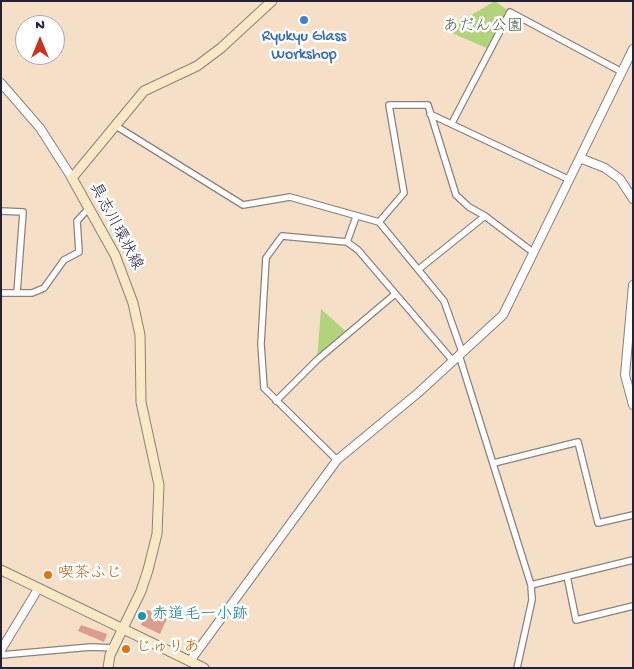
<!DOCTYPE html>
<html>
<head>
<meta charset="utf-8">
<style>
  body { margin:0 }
  #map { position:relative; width:634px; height:669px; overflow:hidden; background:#f5dfc6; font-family:"Gochi Hand",sans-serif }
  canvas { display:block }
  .frame { position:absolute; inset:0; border:2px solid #22223b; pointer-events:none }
  .north { position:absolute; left:15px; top:15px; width:50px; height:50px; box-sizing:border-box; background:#fff; border:1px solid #a7a7b1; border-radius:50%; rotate:0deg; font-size:14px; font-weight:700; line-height:20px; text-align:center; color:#22223b }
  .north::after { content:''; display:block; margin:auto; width:18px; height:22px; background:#c8321e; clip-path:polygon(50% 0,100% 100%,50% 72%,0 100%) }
</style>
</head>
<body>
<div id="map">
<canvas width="634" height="669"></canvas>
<div class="frame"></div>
<div class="north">N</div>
</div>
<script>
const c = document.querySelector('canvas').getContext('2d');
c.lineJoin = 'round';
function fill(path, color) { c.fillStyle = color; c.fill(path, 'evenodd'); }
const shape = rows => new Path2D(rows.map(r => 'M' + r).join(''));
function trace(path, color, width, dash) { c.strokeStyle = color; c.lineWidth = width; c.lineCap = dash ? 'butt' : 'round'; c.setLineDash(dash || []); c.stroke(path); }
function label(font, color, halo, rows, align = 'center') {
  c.font = font + ' "Gochi Hand","Klee One",sans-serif'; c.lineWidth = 5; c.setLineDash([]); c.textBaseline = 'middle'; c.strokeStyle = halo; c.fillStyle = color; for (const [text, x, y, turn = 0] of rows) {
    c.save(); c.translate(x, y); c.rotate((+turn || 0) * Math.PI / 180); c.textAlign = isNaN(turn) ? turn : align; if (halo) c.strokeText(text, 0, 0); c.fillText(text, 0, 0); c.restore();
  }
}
fill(shape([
  [495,1,510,12,491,50,452,33,458,23],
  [321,309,349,334,317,360]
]), '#b1d37b');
fill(shape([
  [147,610,168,616,160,634,141,625],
  [81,625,107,634,104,642,78,631]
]), '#dd9b8f');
const minor = shape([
  [430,114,570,180],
  [452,123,510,12,622,72],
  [116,126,243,205,290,197,379,222,444,301,462,352],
  [1,211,23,212,17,293],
  [379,222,404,193,389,105,428,105,456,195,469,207,485,216,534,253],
  [347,242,356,217],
  [419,269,485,216],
  [1,293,32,293,44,288,64,260,79,252,77,221,89,208],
  [459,355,531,585,532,600,517,668],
  [276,401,317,360,395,294],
  [337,460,264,388,261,344,266,258,282,236,347,242,358,250,453,361],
  [494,463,578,442,598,523,633,515],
  [567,576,576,620,633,606],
  [531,585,633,560],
  [1,655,91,647,114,648]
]);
const tertiary = shape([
  [1,83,40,128,72,178],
  [580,158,605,168,620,179,633,199],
  [633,285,625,375,633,405],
  [1,650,38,589],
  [190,661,337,460,418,393,503,315,633,49]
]);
const secondary = shape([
  [1,570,204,668],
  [108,668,110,655,141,591,148,570,157,534,159,485,141,402,140,335,133,303,115,255,72,178,144,91,197,66,221,48,272,1]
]);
trace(minor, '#8c8080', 8);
trace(tertiary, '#8c8080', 10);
trace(secondary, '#8c8080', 11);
trace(minor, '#fff', 5.5);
trace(tertiary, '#fff', 8);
trace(secondary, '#f8e8c3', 9);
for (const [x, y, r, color] of [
  [304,20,5,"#3f7fe0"],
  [48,575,5,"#e8710a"],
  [142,616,5,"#0f9aa8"],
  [126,649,5,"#e8710a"]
]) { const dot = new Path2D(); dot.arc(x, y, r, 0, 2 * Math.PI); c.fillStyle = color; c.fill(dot); trace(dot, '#fff', 2); }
label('16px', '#546051', '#fff', [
  ["あだん公園",483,28]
]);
label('16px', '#366cbe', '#fff', [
  ["Ryukyu Glass",304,38],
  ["Workshop",304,56]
]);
label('16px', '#22223b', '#fff', [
  ["具志川環状線",115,227,62]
]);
label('16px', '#c56008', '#fff', [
  ["喫茶ふじ",58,575],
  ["じゅりあ",136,649]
], 'left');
label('16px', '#0d838f', '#fff', [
  ["赤道毛一小跡",152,616]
], 'left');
</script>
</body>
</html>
